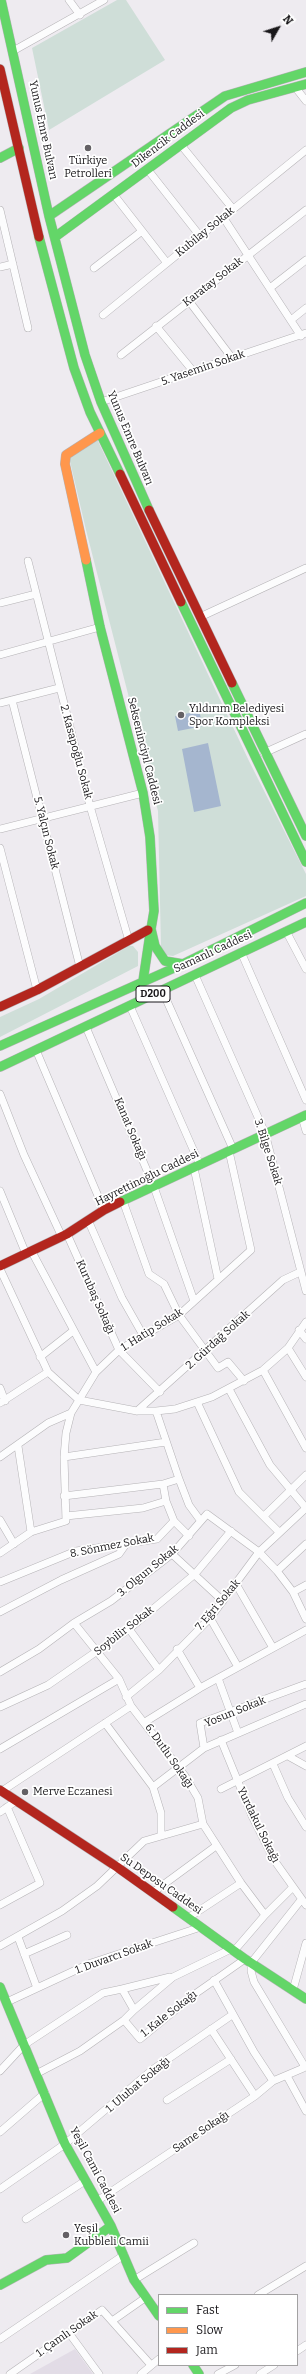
<!DOCTYPE html>
<html>
<head>
<meta charset="utf-8">
<style>
  body { margin:0 }
  #map { position:relative; width:306px; height:2374px; overflow:hidden; background:#eeebf0; font-family:Bitter,serif }
  canvas { display:block }
  .legend { position:absolute; left:158px; top:2294px; width:140px; height:72px; box-sizing:border-box; background:#fff; border:1px solid #a3a2a3; margin:0; padding:5px 7px; list-style:none; font-size:12px; color:#19171a }
  .legend li { display:flex; align-items:center; gap:8px; height:20px }
  .legend b { width:20px; border:1px solid #a3a2a3 }
  .north { position:absolute; left:258px; top:8px; width:40px; height:40px; -webkit-text-stroke:3px #fff; paint-order:stroke; rotate:51deg; font-size:11px; font-weight:700; line-height:16px; text-align:center; color:#19171a }
  .north::after { content:''; display:block; margin:auto; width:14px; height:18px; background:#19171a; clip-path:polygon(50% 0,100% 100%,50% 72%,0 100%) }
</style>
</head>
<body>
<div id="map">
<canvas width="306" height="2374"></canvas>
<ul class="legend">
<li><b style="height:5px;background:#63d668"></b>Fast</li>
<li><b style="height:5px;background:#ff974d"></b>Slow</li>
<li><b style="height:5px;background:#b3261e"></b>Jam</li>
</ul>
<div class="north">N</div>
</div>
<script>
const c = document.querySelector('canvas').getContext('2d');
c.lineJoin = 'round';
function fill(path, color) { c.fillStyle = color; c.fill(path, 'evenodd'); }
const shape = rows => new Path2D(rows.map(r => 'M' + r).join(''));
function trace(path, color, width, dash) { c.strokeStyle = color; c.lineWidth = width; c.lineCap = dash ? 'butt' : 'round'; c.setLineDash(dash || []); c.stroke(path); }
function label(font, color, halo, rows, align = 'center') {
  c.font = font + ' Bitter,serif'; c.lineWidth = 3.5; c.setLineDash([]); c.textBaseline = 'middle'; c.strokeStyle = halo; c.fillStyle = color; for (const [text, x, y, turn = 0] of rows) {
    c.save(); c.translate(x, y); c.rotate((+turn || 0) * Math.PI / 180); c.textAlign = isNaN(turn) ? turn : align; if (halo) c.strokeText(text, 0, 0); c.fillText(text, 0, 0); c.restore();
  }
}
fill(shape([
  [75,2349,93,2374,30,2374]
]), '#e2dce6');
fill(shape([
  [117,0,126,0,165,60,49,130,32,48],
  [97,439,249,761,306,874,306,896,173,956,165,955,161,948,158,811,86,530,69,457],
  [129,946,133,946,138,952,138,966,0,1037,0,1017,39,999]
]), '#cfded8');
fill(shape([
  [199,711,203,726,178,731,175,716],
  [208,743,221,806,194,812,182,749]
]), '#a5b6cf');
const street = shape([
  [69,0,80,15],
  [13,51,104,0],
  [295,87,306,101],
  [181,145,233,209],
  [148,170,200,236],
  [114,195,167,263],
  [0,210,28,328],
  [223,217,301,336],
  [0,267,13,264],
  [94,268,142,231],
  [270,288,306,260],
  [189,301,232,358],
  [103,315,306,150],
  [291,320,306,308],
  [156,326,193,371],
  [121,355,306,210],
  [101,402,306,333],
  [28,561,90,806,129,941],
  [0,603,36,594],
  [200,617,306,568],
  [0,655,100,627],
  [12,700,80,967],
  [0,703,59,688],
  [264,753,306,734],
  [0,829,143,793],
  [0,848,37,990],
  [286,931,306,969],
  [241,952,306,1100],
  [195,975,265,1133,306,1291],
  [162,990,233,1149],
  [130,1006,200,1165],
  [86,1027,154,1187,194,1301],
  [36,1050,104,1210],
  [0,1094,24,1155,62,1237],
  [302,1117,306,1131],
  [194,1168,218,1279],
  [0,1191,26,1254],
  [123,1201,149,1274,164,1284,179,1315,218,1368,228,1362,244,1381],
  [88,1220,122,1298,143,1335],
  [67,1234,119,1350,160,1392],
  [32,1252,96,1372],
  [0,1269,48,1372,79,1400,96,1372,119,1350,179,1315,251,1250,229,1151],
  [299,1330,306,1339],
  [288,1348,306,1377],
  [40,1357,73,1331],
  [263,1370,306,1448],
  [0,1388,5,1401],
  [197,1402,239,1492,279,1532],
  [0,1403,48,1372],
  [137,1411,283,1280,300,1272],
  [156,1411,179,1479,189,1505,200,1520],
  [18,1446,31,1532],
  [0,1457,48,1423,71,1413,79,1400,137,1411,156,1411,175,1409,212,1397,263,1370,288,1348,306,1322],
  [64,1457,166,1442],
  [163,1484,166,1501,174,1521,189,1536],
  [64,1496,163,1484,179,1479],
  [66,1516,143,1508,166,1501],
  [264,1516,306,1475],
  [0,1520,14,1544],
  [0,1553,31,1532,66,1521,64,1457,66,1433,71,1413],
  [172,1554,223,1601],
  [277,1571,306,1544],
  [0,1582,76,1551,157,1539,174,1521],
  [236,1584,273,1648],
  [293,1592,306,1585],
  [0,1612,61,1580,119,1554,126,1544],
  [210,1618,238,1667],
  [74,1623,119,1679,131,1706,185,1776,198,1798,203,1824,241,1883,265,1915],
  [129,1629,159,1670],
  [177,1649,200,1688],
  [0,1672,39,1649,74,1623,111,1601,172,1554,207,1514,259,1552,277,1571,293,1592,306,1619],
  [218,1678,238,1733],
  [126,1697,159,1670,210,1618,259,1552,306,1508,270,1465,229,1389],
  [0,1707,48,1685,129,1629,195,1574,231,1531],
  [145,1722,200,1688,306,1630],
  [105,1723,153,1787,161,1813,161,1836],
  [221,1740,252,1816,274,1860,306,1905],
  [204,1748,306,1704],
  [0,1749,119,1679],
  [288,1756,306,1766],
  [273,1764,288,1798,306,1827],
  [153,1787,204,1748,200,1723,306,1684],
  [221,1789,306,1746],
  [2,1791,131,1706],
  [0,1812,16,1801],
  [152,1893,216,1846],
  [301,1900,251,1963,251,1971,254,1982,305,2067],
  [0,1905,40,1883,7,1807],
  [188,1918,241,1883],
  [18,1937,37,1988],
  [0,1946,62,1911,97,1886,144,1841,203,1824],
  [234,1951,265,1915,293,1887],
  [24,1954,67,1935],
  [214,1980,254,2052,273,2081],
  [293,1990,306,1943],
  [7,2002,91,1963,201,1927],
  [134,2010,173,1977,231,1949],
  [124,2020,134,2010,122,1989,170,1977],
  [211,2029,255,2096],
  [0,2071,24,2045,103,1993,122,1989],
  [36,2074,80,2051,124,2020,140,2039,195,1994,245,1959],
  [287,2076,306,2111],
  [167,2100,231,2059],
  [0,2132,45,2093],
  [0,2189,65,2144,152,2070,232,2015],
  [97,2201,255,2096,273,2081,306,2067],
  [26,2219,85,2181],
  [134,2280,194,2243],
  [258,2295,306,2266],
  [112,2321,145,2298],
  [69,2333,99,2374],
  [0,2339,124,2255],
  [297,2351,306,2345],
  [10,2374,102,2310,151,2365],
  [141,2374,159,2359],
  [218,2374,235,2365],
  [260,2374,274,2365]
]);
const fast = shape([
  [1,0,49,216,85,355,101,402,149,510],
  [0,158,19,148],
  [49,216,225,96,306,72],
  [39,237,74,368,90,412,120,474],
  [55,237,231,108,248,100,306,84],
  [86,560,100,627,143,793,150,837,154,911,151,929,148,930],
  [181,602,306,862],
  [232,683,306,836],
  [151,929,155,946,165,961,183,964],
  [143,981,150,934],
  [0,1046,183,964,306,903],
  [0,1067,306,922],
  [120,1202,306,1115],
  [173,1907,245,1959,306,1999],
  [0,1987,65,2144,111,2226,134,2280,159,2316],
  [0,2285,46,2260,67,2258,111,2226],
  [193,2365,199,2374]
]);
const slow = shape([
  [86,560,65,464,66,455,100,433]
]);
const jam = shape([
  [0,69,39,237],
  [120,474,181,602],
  [149,510,232,683],
  [0,1007,37,990,148,930],
  [0,1266,67,1234,104,1210,120,1202],
  [0,1790,117,1867,173,1907]
]);
trace(street, '#b5b3b6', 8);
trace(fast, '#b5b3b6', 10);
trace(slow, '#b5b3b6', 10);
trace(jam, '#b5b3b6', 10);
trace(street, '#fcfcfd', 7);
trace(fast, '#63d668', 9);
trace(slow, '#ff974d', 9);
trace(jam, '#b3261e', 9);
for (const [x, y, r, color] of [
  [88,148,4,"#646165"],
  [181,715,4,"#646165"],
  [25,1792,4,"#646165"],
  [66,2235,4,"#646165"]
]) { const dot = new Path2D(); dot.arc(x, y, r, 0, 2 * Math.PI); c.fillStyle = color; c.fill(dot); trace(dot, '#fff', 1.5); }
for (const [x, y, w] of [
  [153,994,34]
]) { const box = new Path2D(); box.roundRect(x - w / 2, y - 8, w, 16, 3); c.fillStyle = '#fff'; c.fill(box); trace(box, '#19171a', 1); }
label('bold 10px', '#19171a', null, [
  ["D200",153,994]
]);
label('11px', '#19171a', '#fff', [
  ["Yunus Emre Bulvarı",43,130,78],
  ["Dikencik Caddesi",168,139,-37],
  ["Kubilay Sokak",205,232,-39],
  ["Karatay Sokak",213,282,-38],
  ["5. Yasemin Sokak",203,368,-19],
  ["Yunus Emre Bulvarı",130,438,67],
  ["Sekseninciyıl Caddesi",144,751,76],
  ["2. Kasapoğlu Sokak",76,752,75],
  ["5. Yalçın Sokak",46,833,76],
  ["Samanlı Caddesi",213,952,-25],
  ["Kanat Sokağı",130,1129,67],
  ["3. Bilge Sokak",268,1152,72],
  ["Hayrettinoğlu Caddesi",147,1178,-26],
  ["Kurubaş Sokağı",95,1297,66],
  ["1. Hatip Sokak",152,1330,-32],
  ["2. Gürdağ Sokak",218,1340,-42],
  ["8. Sönmez Sokak",112,1546,-11],
  ["3. Olgun Sokak",148,1571,-39],
  ["7. Eğri Sokak",218,1605,-50],
  ["Soybilir Sokak",124,1631,-38],
  ["Yosun Sokak",235,1712,-22],
  ["6. Dutlu Sokağı",169,1756,55],
  ["Yurdakul Sokağı",258,1825,64],
  ["Su Deposu Caddesi",161,1884,35],
  ["1. Duvarcı Sokak",114,1957,-20],
  ["1. Kale Sokağı",169,2014,-38],
  ["1. Ulubat Sokağı",138,2085,-40],
  ["Same Sokağı",201,2132,-34],
  ["Yeşil Cami Caddesi",95,2170,62],
  ["1. Çamlı Sokak",67,2334,-35]
]);
label('11px', '#19171a', '#fff', [
  ["Türkiye",88,161,"center"],
  ["Petrolleri",88,174,"center"],
  ["Yıldırım Belediyesi",189,709],
  ["Spor Kompleksi",189,722],
  ["Merve Eczanesi",33,1792],
  ["Yeşil",74,2229],
  ["Kubbleli Camii",74,2242]
], 'left');
</script>
</body>
</html>
